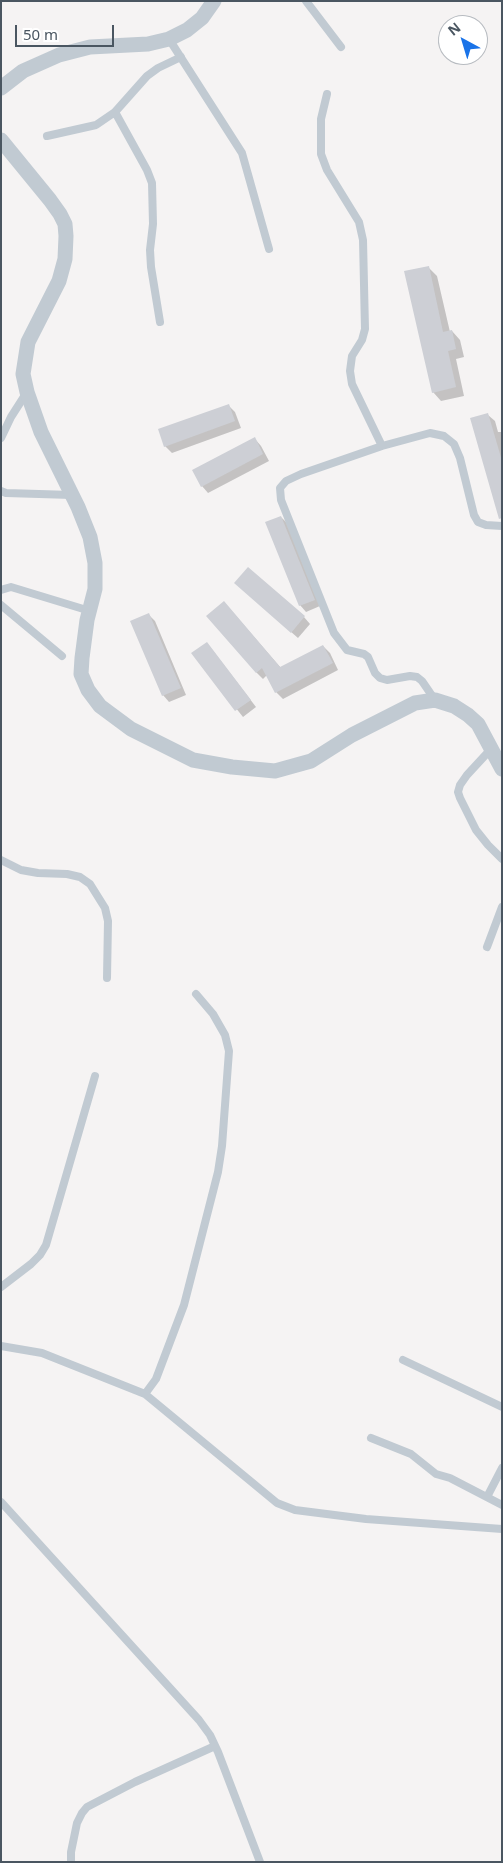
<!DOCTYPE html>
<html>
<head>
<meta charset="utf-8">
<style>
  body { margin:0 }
  #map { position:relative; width:503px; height:1863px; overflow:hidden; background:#f5f3f3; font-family:"Noto Sans",sans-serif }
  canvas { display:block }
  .frame { position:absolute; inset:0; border:2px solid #4a5661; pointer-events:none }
  .north { position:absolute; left:438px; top:15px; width:50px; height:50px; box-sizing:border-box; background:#fff; border:1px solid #b7bbc0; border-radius:50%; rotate:321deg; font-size:14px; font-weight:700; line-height:20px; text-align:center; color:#4a5661 }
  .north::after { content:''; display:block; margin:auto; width:18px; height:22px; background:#1a73e8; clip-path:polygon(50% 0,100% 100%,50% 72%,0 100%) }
  .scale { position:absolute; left:15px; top:25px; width:99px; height:22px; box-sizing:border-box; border:2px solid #4a5661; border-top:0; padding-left:6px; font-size:15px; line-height:18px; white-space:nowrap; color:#4a5661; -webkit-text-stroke:4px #fff; paint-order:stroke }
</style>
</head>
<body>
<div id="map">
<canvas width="503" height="1863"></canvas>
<div class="frame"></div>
<div class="north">N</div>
<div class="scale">50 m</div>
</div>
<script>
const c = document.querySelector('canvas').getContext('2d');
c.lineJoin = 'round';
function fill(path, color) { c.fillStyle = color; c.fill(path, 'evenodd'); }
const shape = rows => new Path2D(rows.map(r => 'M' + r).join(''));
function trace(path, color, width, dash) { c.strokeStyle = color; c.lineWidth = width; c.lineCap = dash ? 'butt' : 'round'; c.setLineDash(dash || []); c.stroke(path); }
fill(shape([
  [428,267,437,276,450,332,452,331,460,340,464,357,456,359,464,396,441,401,433,392],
  [228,405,235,412,241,428,172,453,165,446],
  [488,415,495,421,498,432,502,432,502,518,499,516],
  [255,439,261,446,269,461,208,493,202,486],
  [281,517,288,524,320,606,306,612,300,605],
  [242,589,304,617,310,624,298,638],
  [230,609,281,668,323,646,330,653,338,670,283,699,276,692,267,675,263,679,256,672],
  [148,614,155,621,186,695,169,702,163,695],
  [207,643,256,707,243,717,193,654]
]), '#0003');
fill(shape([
  [429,266,443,332,452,330,456,349,448,351,456,387,432,393,404,271],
  [229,404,235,421,164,447,158,429],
  [488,413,502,461,502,518,499,519,470,418],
  [255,437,263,454,201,487,192,470],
  [281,516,315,600,299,606,265,522],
  [248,567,305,616,291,633,234,583],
  [224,601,280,667,323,645,333,663,275,693,262,668,256,673,206,616],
  [149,613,181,688,162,696,130,621],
  [207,642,251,700,235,711,191,653]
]), '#cdcfd5');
trace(shape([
  [306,1,341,47],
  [169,39,242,153,269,249],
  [327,94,321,119,321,154,327,170,359,222,363,240,365,329,362,340,352,356,350,371,352,384,382,446],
  [115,112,147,170,152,183,153,224,150,250,151,267,160,322],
  [47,136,96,125,115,112,147,76,158,68,181,57],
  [1,438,11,417,27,392],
  [1,491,6,493,72,495],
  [1,590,11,587,90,611],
  [1,605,62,656],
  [435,700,422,681,417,677,410,676,387,680,380,678,375,673,368,657,364,654,347,650,334,633,281,500,280,488,286,481,301,474,382,446,430,433,444,436,454,444,460,458,474,515,478,522,486,525,502,526],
  [491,749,467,775,460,785,458,792,460,798,476,830,488,845,502,859],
  [1,860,21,870,38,873,67,874,80,877,90,884,105,908,108,921,107,978],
  [487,947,502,907],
  [1,1287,31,1264,40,1255,46,1245,95,1076],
  [1,1346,42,1353,145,1394,277,1503,295,1510,366,1519,502,1529],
  [403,1360,502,1407],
  [145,1394,156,1379,184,1305,218,1172,222,1146,229,1051,225,1035,213,1014,196,994],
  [371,1438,411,1454,436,1474,450,1478,502,1505],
  [487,1497,502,1468],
  [1,1502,199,1720,210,1735,218,1752,260,1862],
  [71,1862,71,1852,77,1823,82,1813,87,1807,135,1782,215,1746]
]), '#c1cad2', 8);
trace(shape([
  [1,88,23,71,59,55,90,47,148,44,169,39,187,30,202,18,214,1],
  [1,140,50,200,60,214,65,224,66,236,65,259,59,281,28,342,23,374,27,392,41,432,78,507,90,537,95,563,95,589,87,620,82,658,81,674,88,690,100,706,131,729,193,760,232,767,275,771,311,761,352,735,415,703,435,700,454,706,468,715,478,724,502,769]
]), '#c1cad2', 15);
</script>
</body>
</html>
